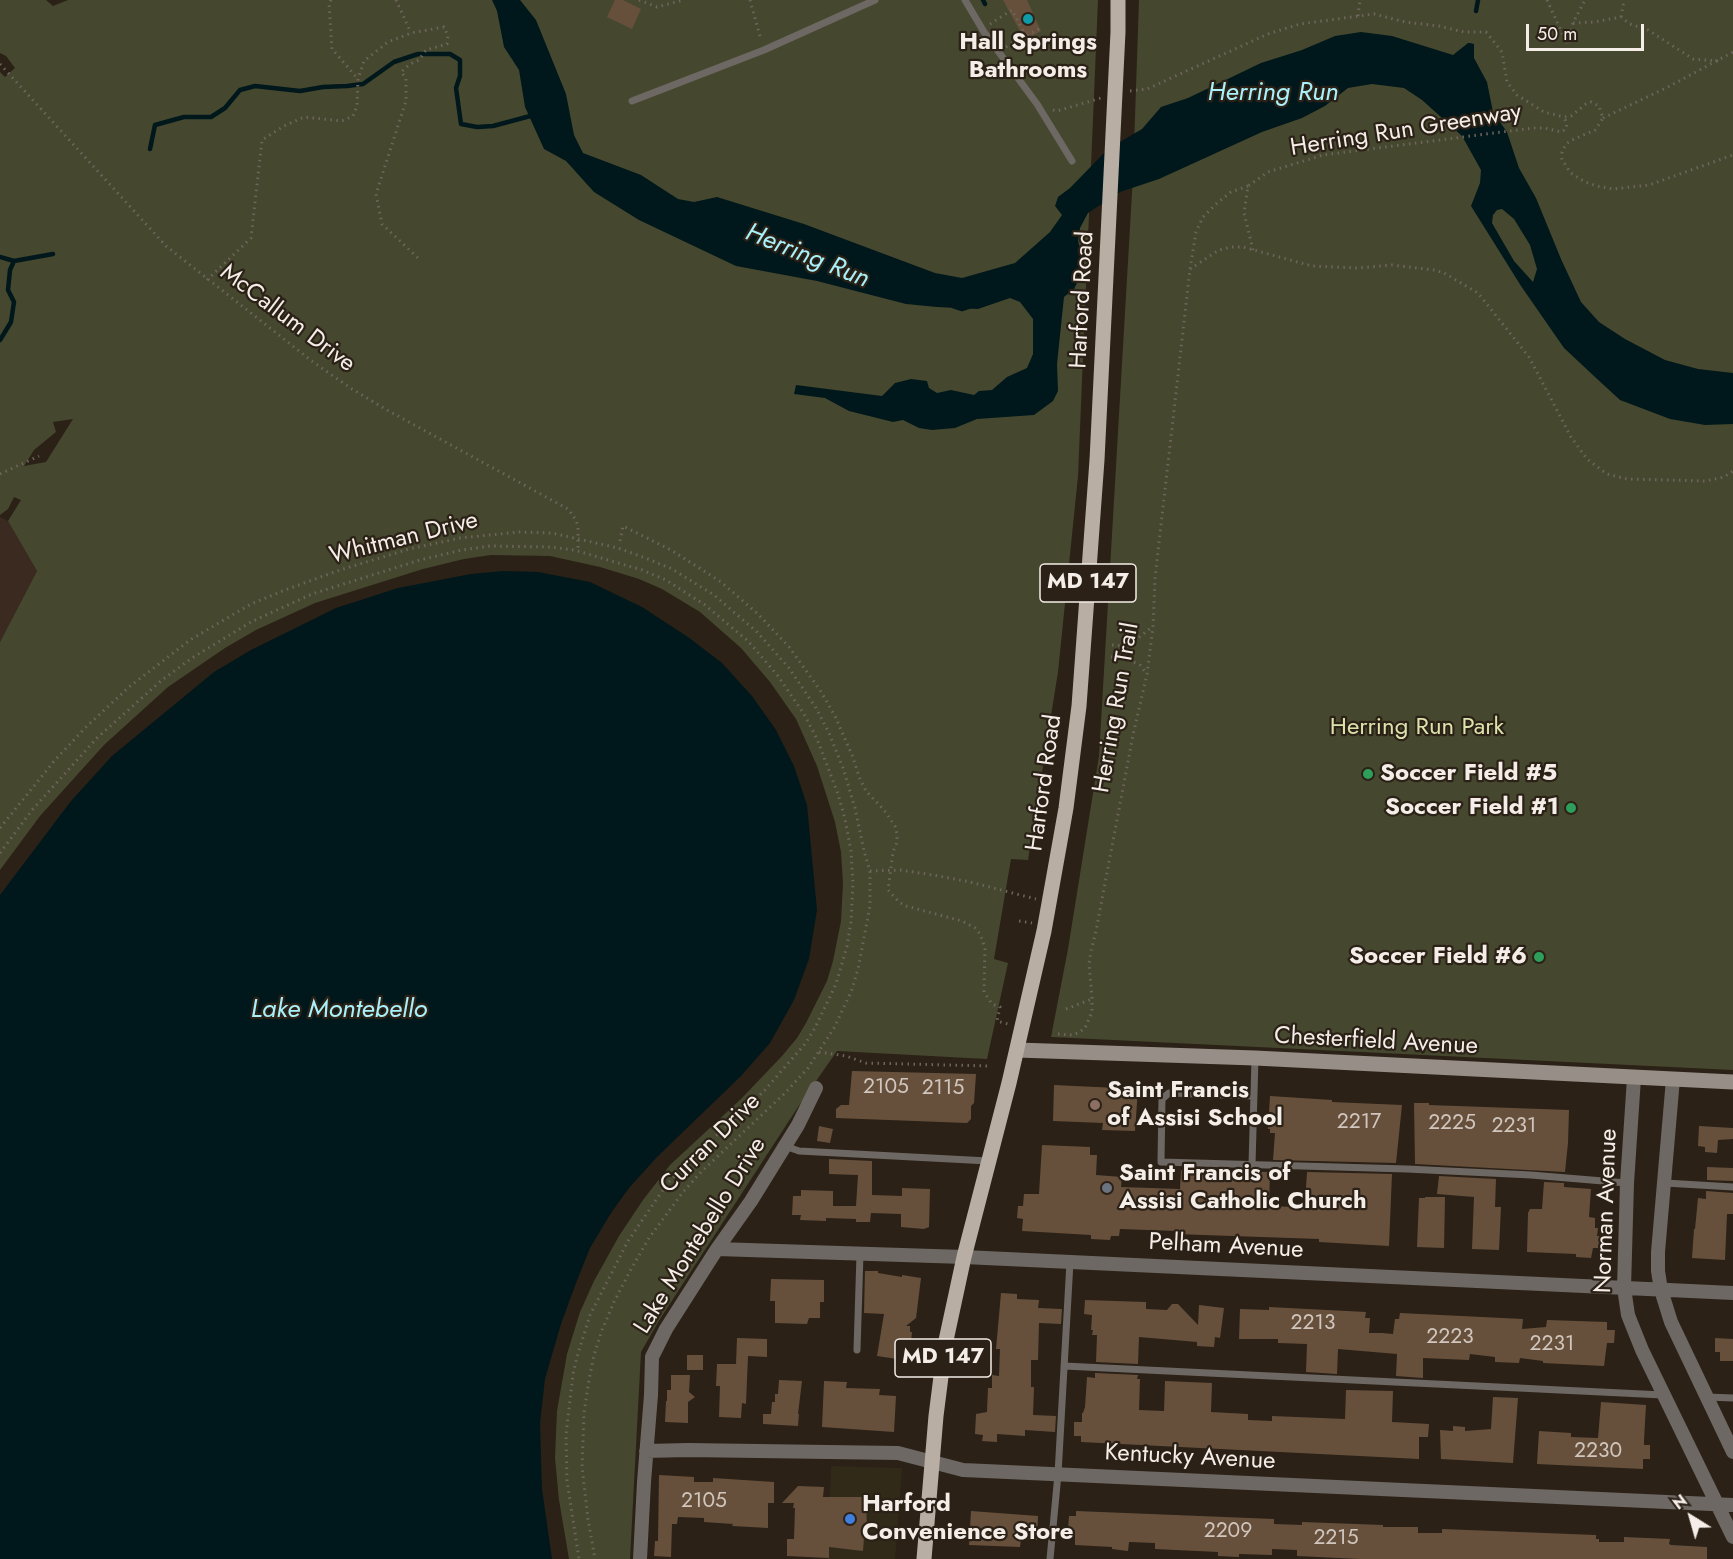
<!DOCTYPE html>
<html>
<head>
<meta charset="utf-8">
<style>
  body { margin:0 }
  #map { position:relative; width:1733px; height:1559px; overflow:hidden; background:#2b2117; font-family:Jost,sans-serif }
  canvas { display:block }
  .north { position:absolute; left:1661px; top:1487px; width:60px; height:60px; -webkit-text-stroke:4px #2b2117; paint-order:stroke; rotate:323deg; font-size:16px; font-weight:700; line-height:24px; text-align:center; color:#f5eee8 }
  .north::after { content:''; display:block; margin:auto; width:21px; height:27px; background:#f5eee8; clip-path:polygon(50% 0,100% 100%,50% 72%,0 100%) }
  .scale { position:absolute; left:1526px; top:24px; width:118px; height:27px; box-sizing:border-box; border:3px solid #f5eee8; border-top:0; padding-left:8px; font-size:18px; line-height:21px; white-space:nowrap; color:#f5eee8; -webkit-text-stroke:4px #2b2117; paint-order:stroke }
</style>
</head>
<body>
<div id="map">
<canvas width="1733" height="1559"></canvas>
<div class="north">N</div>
<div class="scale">50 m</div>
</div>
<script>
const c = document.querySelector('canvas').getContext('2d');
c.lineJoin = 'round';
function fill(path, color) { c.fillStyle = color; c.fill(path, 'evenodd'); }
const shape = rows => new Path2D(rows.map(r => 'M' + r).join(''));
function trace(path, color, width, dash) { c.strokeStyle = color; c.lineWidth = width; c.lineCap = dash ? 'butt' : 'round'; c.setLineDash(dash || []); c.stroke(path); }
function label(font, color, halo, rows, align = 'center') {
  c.font = font + ' Jost,sans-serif'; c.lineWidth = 4.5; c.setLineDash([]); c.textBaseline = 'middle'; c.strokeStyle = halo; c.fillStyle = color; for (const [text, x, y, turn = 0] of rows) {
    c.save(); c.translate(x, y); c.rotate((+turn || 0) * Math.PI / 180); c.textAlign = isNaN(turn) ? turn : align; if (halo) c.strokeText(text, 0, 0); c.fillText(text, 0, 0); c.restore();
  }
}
fill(shape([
  [831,1466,902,1468,895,1559,828,1559]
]), '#312a19');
fill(shape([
  [0,517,8,521,37,571,0,642]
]), '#3a2a20');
fill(shape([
  [0,0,46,0,53,6,68,0,1098,0,1078,476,1058,672,1028,860,1011,859,994,959,1008,963,987,1059,837,1051,798,1107,660,1319,641,1352,630,1559,569,1559,559,1500,555,1458,557,1411,567,1354,580,1312,594,1281,619,1236,643,1200,670,1165,741,1099,782,1056,797,1038,806,1023,827,981,833,961,841,921,843,883,841,852,835,822,817,766,796,719,770,682,741,648,700,612,662,589,639,579,600,567,550,556,491,555,464,559,423,569,315,603,256,630,225,648,168,687,104,745,40,816,0,870,0,642,37,571,8,521,21,500,14,497,8,509,0,515,0,72,5,77,15,68,6,56,0,53],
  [73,419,46,462,24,466,34,450,56,432,53,422],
  [1139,0,1733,0,1733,1070,1051,1037,1068,949,1099,756,1133,176]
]), '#45482e');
fill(shape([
  [492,0,520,0,536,20,566,94,574,135,583,153,641,175,678,199,694,202,717,197,804,224,935,273,962,278,1015,263,1050,232,1062,215,1055,206,1058,197,1070,188,1108,149,1142,129,1161,107,1188,98,1261,63,1302,50,1335,36,1361,32,1392,36,1453,55,1468,43,1470,43,1474,44,1474,58,1487,82,1493,112,1507,132,1519,168,1536,198,1561,259,1581,302,1599,322,1625,339,1665,360,1698,369,1733,373,1733,424,1705,425,1670,419,1620,400,1595,377,1564,348,1521,286,1471,206,1480,183,1481,170,1462,136,1422,100,1404,88,1372,84,1348,88,1325,106,1302,118,1262,132,1159,179,1120,192,1088,213,1080,228,1078,241,1085,267,1074,289,1064,297,1057,364,1058,391,1053,401,1034,415,977,419,955,428,932,430,919,428,903,420,893,422,849,411,825,398,794,394,796,385,882,396,895,383,911,379,927,381,929,388,937,393,951,390,974,395,979,391,992,390,1007,377,1027,368,1033,354,1033,319,1020,302,1010,298,978,309,937,307,906,304,817,281,736,266,639,220,594,192,566,161,544,149,525,107,519,70,504,47,497,11],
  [1502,209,1514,219,1530,245,1537,269,1533,282,1514,261,1492,223,1493,215,1497,210],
  [503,571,538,572,590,582,642,607,688,637,722,663,752,696,776,730,794,766,807,805,817,910,809,959,794,1000,770,1043,741,1076,657,1157,629,1188,611,1213,590,1248,576,1283,561,1324,545,1379,540,1423,542,1489,552,1559,0,1559,0,895,71,801,112,756,214,672,251,650,336,608,398,588,471,574]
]), '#00181b');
trace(shape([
  [983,0,985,4],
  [1476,11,1478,0],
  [150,149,155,125,184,117,211,117,225,108,240,90,255,86,300,91,323,87,347,86,363,84,394,62,418,54,450,54,460,60,460,76,456,88,461,124,477,127,493,126,534,115],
  [0,257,14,261,53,254],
  [953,306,962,309,971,306],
  [0,340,11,322,14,302,8,290,10,270,14,261]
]), '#00181b', 4.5);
fill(shape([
  [615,0,623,0,641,9,632,29,607,17],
  [1003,0,1027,0,1041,31,1025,40],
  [852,1071,976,1074,974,1103,971,1106,971,1119,967,1123,836,1118,836,1109,841,1105,849,1105],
  [1054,1085,1138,1089,1135,1131,1102,1130,1103,1123,1053,1121],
  [1270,1096,1332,1100,1332,1102,1402,1105,1396,1163,1273,1160,1275,1133,1270,1133,1270,1129,1268,1129],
  [1414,1103,1429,1103,1429,1105,1569,1110,1568,1143,1565,1172,1415,1164],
  [819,1126,833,1129,830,1143,817,1141],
  [1699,1126,1733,1128,1733,1139,1718,1140,1717,1153,1705,1152,1705,1147,1698,1146],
  [1042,1145,1090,1147,1090,1155,1097,1155,1096,1175,1122,1177,1121,1187,1180,1189,1181,1170,1215,1172,1215,1171,1270,1172,1269,1206,1294,1207,1294,1203,1305,1203,1307,1172,1392,1174,1389,1246,1319,1242,1319,1239,1175,1234,1176,1231,1120,1229,1119,1236,1111,1236,1110,1240,1091,1239,1091,1235,1022,1231,1023,1219,1017,1218,1018,1206,1023,1206,1024,1194,1039,1194],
  [829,1159,872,1161,872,1195,902,1196,902,1188,930,1189,929,1227,924,1229,901,1227,901,1214,871,1213,870,1222,856,1222,856,1219,826,1218,826,1221,800,1220,801,1215,792,1215,793,1196,801,1196,801,1190,833,1191,833,1206,856,1206,858,1175,829,1174],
  [1707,1167,1733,1168,1733,1181,1707,1180],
  [1439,1176,1496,1179,1495,1207,1501,1207,1499,1250,1472,1249,1474,1197,1437,1194],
  [1544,1182,1564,1183,1564,1187,1591,1189,1589,1217,1595,1218,1595,1228,1598,1228,1597,1236,1603,1236,1602,1248,1593,1248,1591,1258,1576,1257,1576,1254,1527,1252,1528,1213,1530,1209,1542,1209],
  [1706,1191,1733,1193,1733,1214,1727,1214,1725,1260,1692,1258,1694,1229,1695,1229,1698,1198,1706,1199],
  [1425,1197,1445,1197,1444,1248,1417,1247,1419,1198,1425,1198],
  [865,1271,878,1271,878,1273,902,1277,902,1275,921,1278,916,1318,906,1326,910,1326,910,1332,912,1332,909,1361,913,1362,912,1374,895,1372,897,1359,877,1356,884,1314,864,1313],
  [771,1279,824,1280,824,1302,820,1302,820,1318,809,1318,807,1324,775,1323,775,1301,770,1301],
  [1001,1293,1017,1294,1017,1299,1039,1300,1038,1308,1062,1309,1061,1324,1039,1323,1038,1360,1031,1360,1031,1387,1034,1387,1033,1415,1056,1416,1055,1432,1025,1430,1025,1436,997,1434,997,1442,982,1441,983,1435,975,1434,976,1414,987,1412,988,1388,992,1388,992,1375,999,1376,1000,1349,996,1349],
  [1085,1300,1146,1302,1146,1309,1167,1310,1172,1304,1178,1304,1198,1325,1199,1305,1224,1308,1220,1338,1215,1337,1214,1347,1197,1346,1197,1342,1139,1337,1138,1364,1096,1362,1097,1335,1092,1335,1093,1330,1091,1330,1092,1315,1084,1314],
  [1269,1307,1366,1312,1365,1318,1370,1318,1369,1333,1382,1333,1393,1334,1395,1319,1399,1319,1400,1313,1523,1319,1522,1329,1546,1327,1547,1320,1607,1322,1607,1330,1615,1330,1614,1343,1607,1343,1604,1366,1543,1363,1543,1361,1520,1358,1519,1363,1495,1362,1495,1357,1470,1354,1469,1360,1423,1358,1423,1378,1396,1376,1397,1354,1338,1349,1337,1374,1306,1372,1307,1344,1278,1343,1278,1339,1239,1339,1240,1309,1269,1310],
  [737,1338,767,1339,767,1357,748,1356,746,1404,742,1403,741,1418,719,1417,720,1386,716,1386,717,1364,736,1364],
  [1715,1338,1733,1339,1733,1361,1720,1361,1720,1352,1715,1352],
  [687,1355,703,1355,703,1370,687,1370],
  [1095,1373,1138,1375,1137,1379,1140,1379,1139,1410,1164,1411,1165,1381,1212,1383,1211,1412,1248,1414,1248,1420,1272,1421,1272,1416,1345,1419,1346,1390,1393,1391,1392,1422,1429,1424,1428,1437,1419,1437,1419,1459,1081,1442,1081,1436,1074,1436,1074,1422,1082,1422,1082,1413,1083,1413,1085,1407,1087,1377,1095,1378],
  [671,1375,690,1375,689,1392,695,1397,688,1402,688,1423,665,1422,666,1401,667,1401,667,1390,671,1390],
  [779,1380,802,1381,798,1414,799,1414,798,1426,763,1424,763,1414,771,1414,772,1402,775,1402,775,1394,778,1394],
  [824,1381,847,1382,846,1388,880,1389,879,1395,896,1396,894,1432,822,1427],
  [1493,1397,1518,1398,1513,1463,1441,1459,1440,1430,1453,1431,1453,1426,1465,1427,1465,1431,1491,1429],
  [1601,1402,1646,1405,1644,1440,1644,1445,1650,1445,1650,1459,1643,1459,1643,1469,1537,1464,1539,1431,1571,1433,1571,1437,1598,1438],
  [659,1475,694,1477,694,1482,713,1482,713,1478,774,1482,774,1503,768,1503,768,1528,732,1526,733,1524,704,1522,704,1518,678,1517,677,1524,672,1524,671,1557,654,1556,655,1541,658,1541],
  [798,1486,824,1487,823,1497,866,1497,867,1532,864,1537,863,1551,829,1547,829,1558,787,1556,787,1539,794,1539,795,1508,793,1508,794,1503,782,1503],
  [971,1511,1038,1516,1037,1540,1021,1539,1020,1547,969,1545],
  [1076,1511,1274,1519,1274,1524,1302,1525,1302,1522,1383,1525,1383,1527,1418,1527,1418,1533,1442,1533,1442,1529,1596,1535,1596,1539,1599,1539,1599,1542,1624,1542,1624,1537,1670,1539,1669,1544,1671,1545,1707,1547,1707,1559,1360,1559,1297,1556,1297,1550,1272,1549,1272,1555,1239,1554,1239,1557,1218,1556,1218,1552,1155,1549,1155,1543,1129,1542,1128,1551,1112,1549,1112,1547,1075,1545,1075,1530,1068,1530,1069,1516,1076,1516]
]), '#66503c');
trace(shape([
  [331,0,329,3,332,49,358,79],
  [396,0,411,33],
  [639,0,657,7,684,0],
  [750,0,761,40],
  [1547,0,1567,44],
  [1358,16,1360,0],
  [1621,17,1624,0],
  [1573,23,1594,22,1621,17,1630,24,1648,30,1693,59,1718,61],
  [990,24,1012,10,1026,36],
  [1568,42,1573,23,1585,0],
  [1006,47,1039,29],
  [0,64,166,246,313,362,352,389,387,410,568,509,576,520,578,526,578,551],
  [1130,91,1147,89,1268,34,1300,24,1374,14,1405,22,1439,26,1464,32,1486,32,1502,52,1507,82,1517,95,1544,112,1564,117,1571,116,1586,104,1591,102,1599,106,1603,118,1600,123,1595,130,1572,140,1566,144,1562,152,1562,159,1566,166,1571,173,1585,182,1597,186,1613,189,1649,185,1733,155],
  [1053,110,1057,111,1101,98],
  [1603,118,1668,87,1733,52],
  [1253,250,1244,213,1248,186,1268,172,1323,155,1533,128,1545,128,1561,132,1566,129,1567,124,1564,117],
  [1190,269,1219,250,1231,247,1243,247,1312,266,1358,268,1392,265,1434,270,1444,273,1478,293,1529,357,1571,437,1587,459,1607,474,1627,479,1705,481,1724,477,1733,471],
  [207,280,251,238,262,140,284,126,304,117,342,121,353,116,357,106,358,79,364,61,388,42,411,33,444,27,448,36,447,44,426,50,419,60,410,64,401,72,406,78,406,101,376,194,382,224,418,258],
  [0,474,39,456],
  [620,541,623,526,671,550,721,582,758,614,789,647,820,690,835,716,852,755,860,779,866,791,884,810,895,826,897,834,897,842,893,852,888,890,899,902,906,906,962,921,975,928,980,934,985,948,984,992,992,1004,1000,1007,997,1021,1008,1024],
  [1112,645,1128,646,1152,627],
  [1111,657,1125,658,1140,665,1146,673],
  [1122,658,1123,645],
  [0,828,55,760,86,727,129,687,190,640,251,604,285,590,340,570,409,549,460,538,519,532,552,533,618,548,648,559,672,569,714,595,757,632,789,668,816,708,829,733,843,768,855,808,864,851,870,871,870,906,858,969,851,992,834,1028,808,1068,785,1093,702,1171,683,1192,649,1238,630,1271,614,1302,602,1330,594,1355,589,1380,584,1413,582,1467,588,1519,595,1559],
  [0,853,32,810,97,738,162,680,192,658,251,622,312,594,420,560,462,550,490,546,551,547,574,550,642,570,666,580,705,605,748,641,778,676,804,714,817,739,838,794,845,819,851,851,853,883,851,922,847,946,836,984,815,1028,805,1044,764,1091,687,1163,667,1184,628,1241,590,1315,577,1357,573,1374,566,1435,567,1481,579,1559],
  [870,871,900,870,933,875,970,882,1036,899],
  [1019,921,1032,923],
  [1066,1009,1092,999],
  [1058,1034,1072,1035,1078,1033,1085,1028,1092,1012,1092,998,1089,964,1091,951,1096,931,1133,735,1147,674,1153,627,1155,578,1190,269,1196,232,1203,217,1216,204,1231,192,1248,186],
  [819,1052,846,1056,866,1063,989,1066]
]), '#6e655d', 3, [1.5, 4.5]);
trace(shape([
  [965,0,984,32,1037,104,1072,161],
  [632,101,764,50,875,0],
  [1253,1096,1169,1093,1162,1099,1161,1162,1407,1169,1531,1175,1627,1183],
  [785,1146,799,1151,988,1161],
  [1252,1165,1255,1058],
  [1665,1183,1733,1187],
  [857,1350,860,1254],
  [1064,1366,1663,1395],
  [1706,1397,1733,1398],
  [1050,1559,1058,1474,1070,1262]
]), '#6d6863', 7);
trace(shape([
  [1634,1078,1627,1183,1624,1288,1628,1315,1642,1350,1733,1537],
  [1673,1079,1658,1252,1658,1271,1661,1290,1671,1322,1733,1452],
  [717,1249,964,1257,1733,1293],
  [646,1451,688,1450,898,1453,963,1470,1733,1505],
  [640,1559,644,1482,651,1395,652,1357,666,1329,717,1249,751,1201,785,1146,798,1125,816,1088]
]), '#6d6863', 14);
trace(shape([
  [1017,1050,1255,1058,1733,1082]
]), '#978f87', 15);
trace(shape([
  [924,1559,936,1416,945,1345,964,1257,1009,1083,1044,931,1066,808,1079,706,1097,460,1118,32,1118,0]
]), '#b8aea3', 15);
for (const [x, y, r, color] of [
  [1028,19,6,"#0f9aa8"],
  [1368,774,6,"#2e9e5b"],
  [1571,808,6,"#2e9e5b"],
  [1539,957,6,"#2e9e5b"],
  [1095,1105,6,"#8d6e63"],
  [1107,1188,6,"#6b7280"],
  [850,1519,6,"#3f7fe0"]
]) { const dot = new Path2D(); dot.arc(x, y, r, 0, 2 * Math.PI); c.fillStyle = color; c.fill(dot); trace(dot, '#2b2117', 2); }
label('21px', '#d1c6bd', null, [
  ["2105",886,1088],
  ["2115",943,1089],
  ["2217",1359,1123],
  ["2225",1452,1124],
  ["2231",1514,1127],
  ["2213",1313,1324],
  ["2223",1450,1338],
  ["2231",1552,1345],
  ["2230",1598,1452],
  ["2105",704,1502],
  ["2209",1228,1532],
  ["2215",1336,1539]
]);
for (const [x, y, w] of [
  [1088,583,96],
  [943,1358,96]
]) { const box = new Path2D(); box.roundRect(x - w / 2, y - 19, w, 38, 4.5); c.fillStyle = '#2b2117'; c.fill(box); trace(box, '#f5eee8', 1.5); }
label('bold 22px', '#f5eee8', null, [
  ["MD 147",1088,583],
  ["MD 147",943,1358]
]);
label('bold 24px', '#f5eee8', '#2b2117', [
  ["Hall Springs",1028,43,"center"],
  ["Bathrooms",1028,71,"center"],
  ["Soccer Field #5",1380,774],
  ["Soccer Field #1",1559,808,"right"],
  ["Soccer Field #6",1527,957,"right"],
  ["Saint Francis",1107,1091],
  ["of Assisi School",1107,1119],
  ["Saint Francis of",1119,1174],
  ["Assisi Catholic Church",1119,1202],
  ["Harford",862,1505],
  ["Convenience Store",862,1533]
], 'left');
label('24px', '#f5eee8', '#2b2117', [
  ["Herring Run Greenway",1406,131,-9],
  ["Harford Road",1083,300,-87],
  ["McCallum Drive",287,319,37],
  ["Whitman Drive",404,539,-14],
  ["Herring Run Trail",1117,708,-80],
  ["Harford Road",1045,783,-82],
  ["Chesterfield Avenue",1376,1042,3],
  ["Curran Drive",711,1144,-45],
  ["Norman Avenue",1607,1211,-88],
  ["Lake Montebello Drive",701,1236,-58],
  ["Pelham Avenue",1226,1247,3],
  ["Kentucky Avenue",1190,1458,3]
]);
label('24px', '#dbe2ab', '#2b2117', [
  ["Herring Run Park",1417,728]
]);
label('italic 26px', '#a9f1fa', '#2b2117', [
  ["Herring Run",1273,94],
  ["Herring Run",807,257,22],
  ["Lake Montebello",339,1011]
]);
</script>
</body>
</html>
